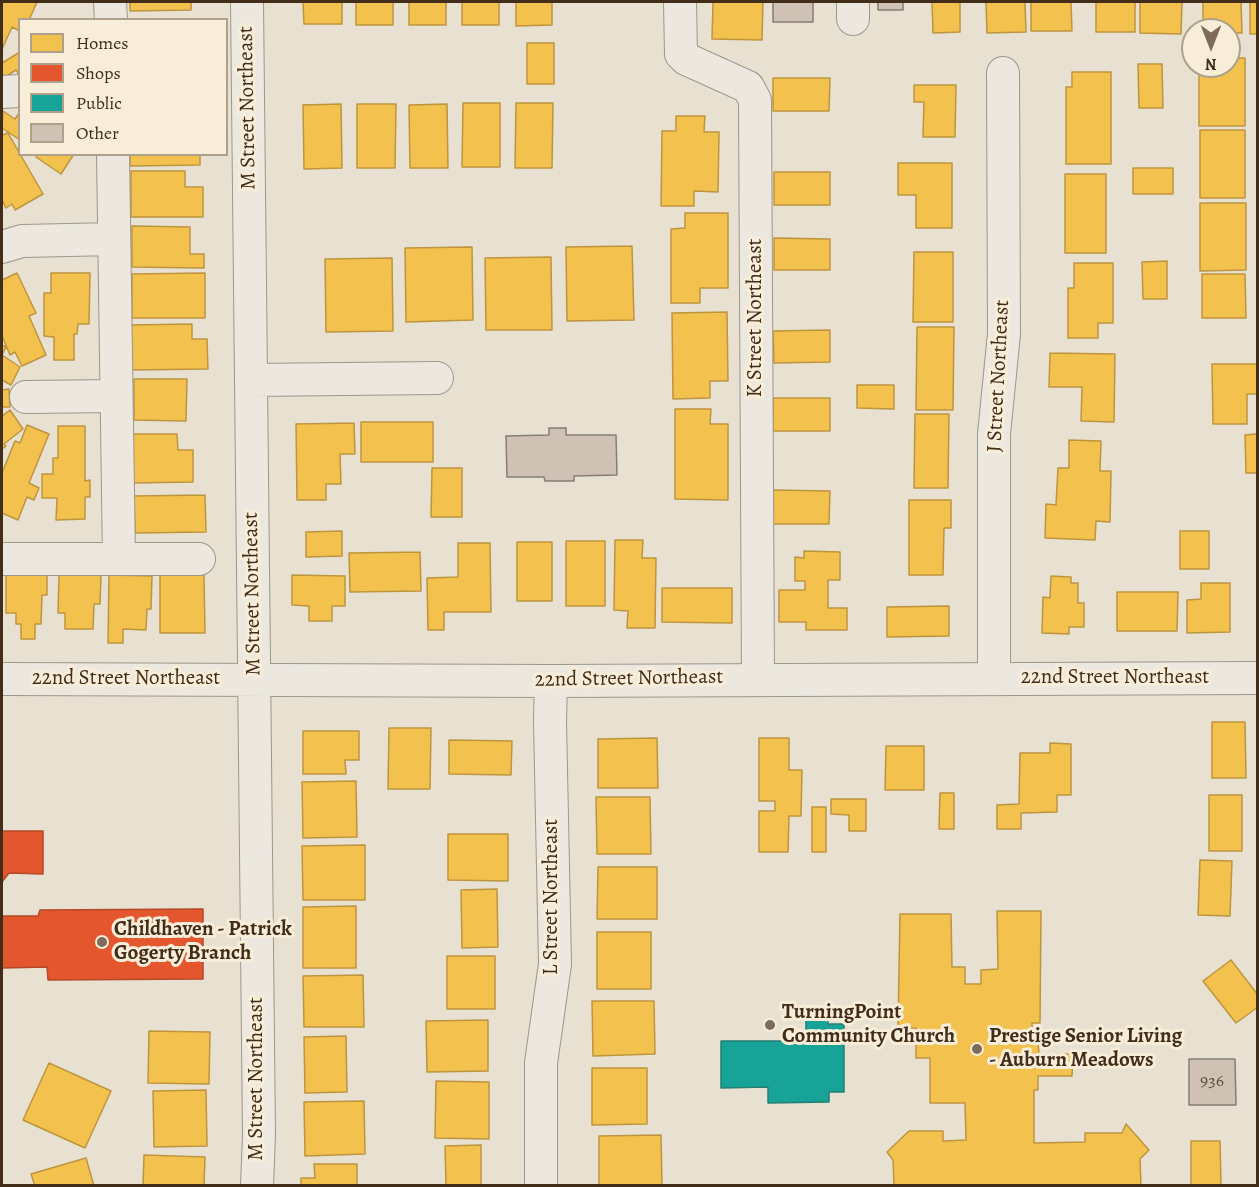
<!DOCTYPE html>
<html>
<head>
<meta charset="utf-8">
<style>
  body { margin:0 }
  #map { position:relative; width:1259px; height:1187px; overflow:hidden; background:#e8e0d0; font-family:Alegreya,serif }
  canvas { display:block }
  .frame { position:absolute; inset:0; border:3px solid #422d19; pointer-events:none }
  .legend { position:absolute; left:18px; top:18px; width:210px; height:138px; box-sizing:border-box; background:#f7edd9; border:2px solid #afa08c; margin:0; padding:8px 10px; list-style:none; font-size:18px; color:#422d19 }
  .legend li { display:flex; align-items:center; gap:12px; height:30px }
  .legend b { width:30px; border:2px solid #afa08c }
  .north { position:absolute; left:1181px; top:18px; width:60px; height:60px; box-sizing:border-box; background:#f7edd9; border:2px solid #afa08c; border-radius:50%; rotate:180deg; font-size:16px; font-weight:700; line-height:24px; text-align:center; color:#422d19 }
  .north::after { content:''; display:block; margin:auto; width:21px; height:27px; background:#7c6c59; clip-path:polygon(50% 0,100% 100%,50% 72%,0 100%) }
</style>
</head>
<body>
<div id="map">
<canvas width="1259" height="1187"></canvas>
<div class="frame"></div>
<ul class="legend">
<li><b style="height:16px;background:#f2c14e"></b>Homes</li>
<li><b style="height:16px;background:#e4572e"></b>Shops</li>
<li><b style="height:16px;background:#17a398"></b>Public</li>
<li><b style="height:16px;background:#cfc1b3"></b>Other</li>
</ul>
<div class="north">N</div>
</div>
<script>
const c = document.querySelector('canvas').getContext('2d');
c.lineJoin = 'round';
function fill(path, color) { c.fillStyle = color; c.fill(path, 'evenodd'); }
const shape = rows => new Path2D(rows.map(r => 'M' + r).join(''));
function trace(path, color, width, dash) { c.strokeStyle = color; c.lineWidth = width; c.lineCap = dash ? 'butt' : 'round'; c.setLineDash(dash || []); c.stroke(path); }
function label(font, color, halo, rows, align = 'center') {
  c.font = font + ' Alegreya,serif'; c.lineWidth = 6; c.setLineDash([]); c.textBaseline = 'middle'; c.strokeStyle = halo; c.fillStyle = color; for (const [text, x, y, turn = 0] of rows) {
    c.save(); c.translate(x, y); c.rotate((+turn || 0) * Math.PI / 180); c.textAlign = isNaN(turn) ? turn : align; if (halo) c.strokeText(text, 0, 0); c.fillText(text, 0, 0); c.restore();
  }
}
const homes = shape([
  [2,2,37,2,29,20,20,20,20,31,12,27,2,49,2,2],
  [130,2,191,2,191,10,130,11,130,2],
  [303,2,342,2,342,24,304,24,303,2],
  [356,2,393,2,393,25,356,25,356,2],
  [409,2,446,2,446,25,409,25,409,2],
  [462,2,499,2,499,25,462,25,462,2],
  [516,2,552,2,552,25,516,26,516,2],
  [713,2,763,2,762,40,712,39,713,2],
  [932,2,960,2,960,32,933,33,932,2],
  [986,2,1025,2,1026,32,987,33,986,2],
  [1031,2,1071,2,1072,31,1031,31,1031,2],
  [1096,2,1135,2,1135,32,1096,32,1096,2],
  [1140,2,1182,2,1181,34,1140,33,1140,2],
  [1203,2,1241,2,1242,33,1229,33,1229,30,1203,30,1203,2],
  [1250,2,1258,2,1258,34,1250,34,1250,2],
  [527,43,554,43,554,84,527,84,527,43],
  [20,52,20,76,16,70,2,79,2,63,20,52],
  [1229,58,1245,58,1245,126,1199,126,1199,66,1229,66,1229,58],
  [1138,64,1162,64,1163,108,1139,108,1138,64],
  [1072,72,1111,72,1111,164,1066,164,1066,87,1072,87,1072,72],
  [773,78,830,78,829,111,773,111,773,78],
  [914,85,956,85,955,137,923,137,924,102,914,102,914,85],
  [463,103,500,103,500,167,462,167,463,103],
  [516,103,553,103,552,168,515,168,516,103],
  [341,104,342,168,304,169,303,105,341,104],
  [357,104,396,104,395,168,357,168,357,104],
  [447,104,448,168,410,168,409,105,447,104],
  [3,111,15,119,20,112,20,140,2,128,3,111],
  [676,116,705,116,704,132,719,132,718,192,694,191,694,206,661,206,662,131,676,131,676,116],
  [1200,130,1245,130,1245,198,1200,198,1200,130],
  [8,133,43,194,15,210,12,204,6,208,2,200,2,135,8,133],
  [38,154,74,154,61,174,36,157,38,154],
  [130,154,200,154,200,165,130,166,130,154],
  [898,163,952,163,952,228,916,228,916,195,898,195,898,163],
  [1133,168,1173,168,1173,194,1133,194,1133,168],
  [131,171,185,171,185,187,203,187,203,217,131,217,131,171],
  [774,172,830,172,830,205,774,205,774,172],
  [1065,174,1106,174,1106,253,1065,253,1065,174],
  [1200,203,1246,203,1246,270,1200,271,1200,203],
  [685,213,728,213,728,288,700,288,700,303,671,303,671,229,685,228,685,213],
  [132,226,190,227,190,254,204,254,204,268,132,267,132,226],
  [774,238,830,239,830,270,774,270,774,238],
  [632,246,634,320,567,321,566,247,632,246],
  [472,247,473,320,406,322,405,248,472,247],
  [914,252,953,252,953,322,913,322,914,252],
  [551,257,552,330,486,330,485,258,551,257],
  [392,258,393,331,326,332,325,259,392,258],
  [1167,261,1167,299,1143,299,1142,262,1167,261],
  [1074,263,1113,263,1113,323,1098,323,1098,338,1068,338,1068,288,1074,288,1074,263],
  [17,273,36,313,29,316,46,355,22,366,15,352,10,355,2,336,2,280,17,273],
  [51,273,90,273,89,324,78,324,77,334,74,334,74,360,54,360,54,337,44,336,44,293,51,293,51,273],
  [205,273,205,318,132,318,132,274,205,273],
  [1202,274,1245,274,1246,318,1202,318,1202,274],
  [727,312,728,381,710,381,710,398,673,399,672,313,727,312],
  [192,324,192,339,207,339,208,369,131,370,130,325,192,324],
  [917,327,954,327,953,410,916,410,917,327],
  [830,330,830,362,774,363,773,331,830,330],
  [2,345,6,347,2,355,20,367,11,385,2,380,2,345],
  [1050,353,1115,354,1114,422,1081,421,1082,387,1049,387,1050,353],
  [1212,364,1258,364,1258,394,1247,394,1247,424,1213,424,1212,364],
  [134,379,187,379,186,421,134,420,134,379],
  [857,385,894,385,894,409,857,408,857,385],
  [9,389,10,407,2,407,2,390,9,389],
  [773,398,830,398,830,431,773,431,773,398],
  [675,409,711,409,710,424,728,424,728,500,675,499,675,409],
  [10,410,23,429,4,444,6,446,2,449,2,416,10,410],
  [915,414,949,414,948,488,914,488,915,414],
  [361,422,433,422,433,462,361,462,361,422],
  [354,423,355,454,340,454,341,484,326,484,326,500,297,500,296,424,354,423],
  [27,425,49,434,29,483,39,488,34,500,27,497,18,520,2,513,2,473,15,441,20,443,27,425],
  [58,426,85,426,85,481,90,480,90,497,85,497,85,519,56,520,57,498,42,498,42,474,53,474,53,458,58,458,58,426],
  [132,434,177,434,178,450,193,450,193,482,133,483,132,434],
  [1255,434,1258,434,1258,473,1246,473,1245,435,1255,434],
  [1069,440,1101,441,1100,471,1111,471,1110,522,1096,521,1095,540,1045,538,1046,504,1056,505,1058,468,1069,468,1069,440],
  [432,468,462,468,462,517,431,517,432,468],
  [772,490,830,491,829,524,772,524,772,490],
  [205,495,206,532,135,533,134,496,205,495],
  [909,500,951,500,951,528,944,528,943,575,909,575,909,500],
  [342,531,342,556,306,557,306,532,342,531],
  [1180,531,1209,531,1209,569,1180,569,1180,531],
  [615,540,643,540,642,558,656,558,655,628,627,628,628,611,614,610,615,540],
  [566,541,605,541,605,606,566,606,566,541],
  [517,542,552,542,552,601,517,601,517,542],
  [458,543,490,543,491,612,444,612,444,630,428,630,427,578,458,577,458,543],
  [804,551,840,552,840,580,828,580,828,608,847,608,847,630,806,630,806,622,779,622,779,590,805,590,805,581,795,581,795,557,804,558,804,551],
  [420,552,421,591,350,592,349,553,420,552],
  [47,574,47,595,42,595,41,624,35,624,35,639,21,639,21,624,16,624,16,613,6,613,6,575,47,574],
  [59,575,101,575,100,604,94,604,93,629,65,629,65,613,58,613,59,575],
  [109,575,152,576,151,609,147,609,146,630,123,629,123,643,108,643,109,575],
  [160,575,204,575,205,633,160,633,160,575],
  [292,575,345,576,345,606,332,606,332,621,309,621,309,606,292,605,292,575],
  [1051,576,1071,577,1071,583,1078,583,1078,603,1084,603,1084,627,1069,627,1069,634,1042,633,1043,597,1050,598,1051,576],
  [1201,583,1230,583,1230,632,1187,633,1187,600,1201,599,1201,583],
  [662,588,732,588,732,623,662,622,662,588],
  [1117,592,1178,592,1177,631,1117,631,1117,592],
  [949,606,949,636,887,637,887,607,949,606],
  [1212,722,1245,722,1246,778,1212,778,1212,722],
  [389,728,431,728,430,789,388,789,389,728],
  [303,731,359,731,359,760,345,760,346,774,303,774,303,731],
  [657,738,658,788,598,788,598,739,657,738],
  [759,738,789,738,789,770,802,770,801,816,789,816,788,852,759,852,759,811,775,811,775,801,759,801,759,738],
  [449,740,512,741,511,775,449,774,449,740],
  [1050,743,1071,744,1071,795,1057,795,1057,812,1021,813,1021,829,997,829,997,805,1019,804,1020,753,1050,753,1050,743],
  [886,746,924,746,924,790,885,790,886,746],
  [356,781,357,837,303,838,302,782,356,781],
  [940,793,954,793,954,829,939,829,940,793],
  [1209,795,1242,795,1242,851,1209,851,1209,795],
  [596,797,650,797,651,854,597,854,596,797],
  [831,799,866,799,866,831,849,831,849,815,831,814,831,799],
  [812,807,826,807,826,852,812,852,812,807],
  [448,834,508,834,508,881,448,880,448,834],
  [365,845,365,900,303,900,302,846,365,845],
  [1200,860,1232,861,1230,916,1198,915,1200,860],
  [598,867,657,867,657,919,597,919,598,867],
  [497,889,498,947,462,948,461,890,497,889],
  [356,906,356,968,303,968,303,907,356,906],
  [997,911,1041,911,1040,1023,1032,1023,1032,1043,1038,1043,1039,1054,1073,1054,1072,1076,1038,1076,1038,1090,1034,1090,1034,1143,1085,1142,1085,1133,1122,1133,1126,1124,1149,1150,1140,1159,1141,1186,894,1186,893,1160,887,1152,909,1131,943,1131,943,1141,966,1140,965,1103,930,1103,930,1058,916,1058,916,1028,898,1028,900,914,951,914,952,967,965,967,965,984,981,984,981,970,998,969,997,911],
  [597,932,651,932,651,989,597,989,597,932],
  [447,956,495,956,495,1009,447,1009,447,956],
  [1231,960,1258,995,1258,1007,1236,1023,1203,981,1231,960],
  [363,975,364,1027,304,1027,303,976,363,975],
  [592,1001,654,1001,655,1054,593,1056,592,1001],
  [488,1020,488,1071,427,1072,426,1021,488,1020],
  [149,1031,210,1032,209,1084,148,1083,149,1031],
  [346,1036,347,1092,305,1093,304,1037,346,1036],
  [49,1063,111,1091,85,1148,23,1120,49,1063],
  [592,1068,647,1068,647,1124,592,1125,592,1068],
  [436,1081,489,1082,489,1139,435,1138,436,1081],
  [206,1090,207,1146,154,1147,153,1091,206,1090],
  [364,1101,365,1154,305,1156,304,1102,364,1101],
  [661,1135,662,1186,599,1186,599,1136,661,1135],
  [1191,1141,1220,1141,1221,1186,1191,1186,1191,1141],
  [481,1145,481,1186,446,1186,445,1146,481,1145],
  [144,1155,205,1157,204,1186,143,1186,144,1155],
  [86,1158,94,1186,35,1186,31,1174,86,1158],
  [314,1164,357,1164,357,1186,301,1186,301,1178,315,1178,314,1164]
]);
fill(homes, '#f2c14e');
trace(homes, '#bd953e', 1.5);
const shops = shape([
  [2,831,43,831,43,874,9,873,2,882,2,831],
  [203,909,203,979,48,980,47,967,2,968,2,916,38,916,40,910,203,909]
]);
fill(shops, '#e4572e');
trace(shops, '#b34a28', 1.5);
const public = shape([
  [806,1008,828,1008,828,1024,844,1024,844,1092,829,1092,829,1102,768,1103,768,1087,721,1088,721,1041,806,1041,806,1008]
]);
fill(public, '#17a398');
trace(public, '#248072', 1.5);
const building = shape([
  [773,2,813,2,813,22,773,22,773,2],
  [878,2,903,2,903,10,878,10,878,2],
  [549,428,566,428,566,435,616,435,617,475,574,476,574,481,545,481,544,477,507,477,506,436,549,435,549,428],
  [1189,1059,1235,1059,1236,1105,1189,1105,1189,1059]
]);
fill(building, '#cfc1b3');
trace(building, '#867e72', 1.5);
const minor = shape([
  [110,2,111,20],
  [247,2,259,1135,257,1186],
  [680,2,681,54,686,59,748,87,755,100,758,678],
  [853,19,853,2],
  [2,92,20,91],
  [113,154,119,559],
  [2,247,22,241,114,239],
  [251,380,437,378],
  [26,397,116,396],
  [2,559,199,559],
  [994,678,994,434,1004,334,1003,73],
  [2,679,551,681,1258,678],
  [541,1186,541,1063,555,964,550,721,551,681]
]);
trace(minor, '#9d968b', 34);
trace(minor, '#ece8e0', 32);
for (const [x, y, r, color] of [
  [102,942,6,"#7c6c59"],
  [770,1025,6,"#7c6c59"],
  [977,1049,6,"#7c6c59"]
]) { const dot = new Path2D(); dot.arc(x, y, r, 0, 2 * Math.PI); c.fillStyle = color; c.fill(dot); trace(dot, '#f7edd9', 2); }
label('18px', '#655240', null, [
  ["936",1212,1082]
]);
label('21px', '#422d19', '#f7edd9', [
  ["M Street Northeast",248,108,-91],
  ["K Street Northeast",756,318,-90],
  ["J Street Northeast",999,376,-87],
  ["M Street Northeast",253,594,-91],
  ["22nd Street Northeast",1115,678],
  ["22nd Street Northeast",126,679],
  ["22nd Street Northeast",629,679,-1],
  ["L Street Northeast",552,897,-90],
  ["M Street Northeast",257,1079,-90]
]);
label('bold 21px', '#422d19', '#f7edd9', [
  ["Childhaven - Patrick",114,930],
  ["Gogerty Branch",114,954],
  ["TurningPoint",782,1013],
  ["Community Church",782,1037],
  ["Prestige Senior Living",989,1037],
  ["- Auburn Meadows",989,1061]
], 'left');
</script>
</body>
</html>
